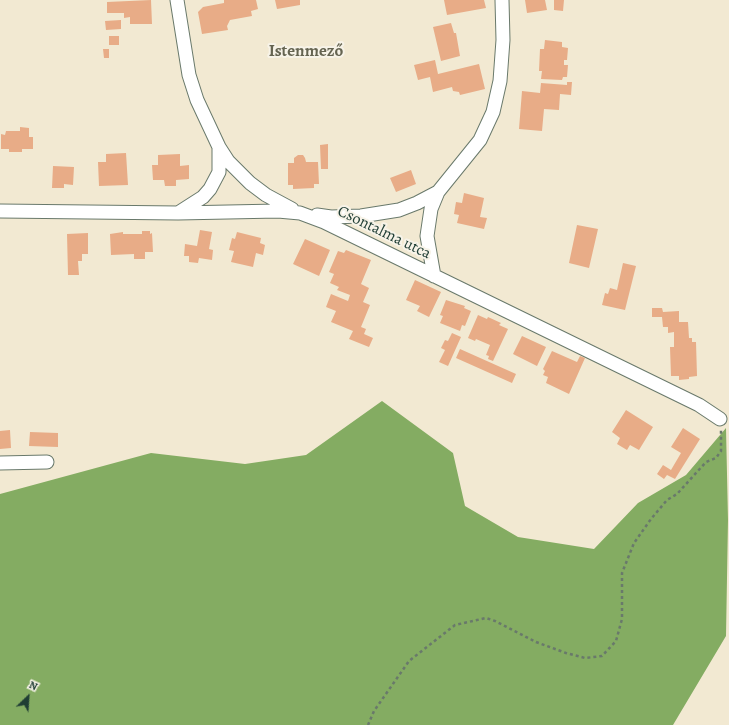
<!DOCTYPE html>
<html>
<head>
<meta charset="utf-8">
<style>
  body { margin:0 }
  #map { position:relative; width:729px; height:725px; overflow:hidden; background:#f2e9d2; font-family:Alegreya,serif }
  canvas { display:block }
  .north { position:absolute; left:8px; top:677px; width:40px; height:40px; -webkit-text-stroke:3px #f7f3e8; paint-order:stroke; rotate:25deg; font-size:11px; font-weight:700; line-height:16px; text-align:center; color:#1f3d34 }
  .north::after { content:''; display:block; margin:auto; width:14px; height:18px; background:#1f3d34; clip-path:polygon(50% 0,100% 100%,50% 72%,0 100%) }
</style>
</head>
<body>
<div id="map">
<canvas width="729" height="725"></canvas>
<div class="north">N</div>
</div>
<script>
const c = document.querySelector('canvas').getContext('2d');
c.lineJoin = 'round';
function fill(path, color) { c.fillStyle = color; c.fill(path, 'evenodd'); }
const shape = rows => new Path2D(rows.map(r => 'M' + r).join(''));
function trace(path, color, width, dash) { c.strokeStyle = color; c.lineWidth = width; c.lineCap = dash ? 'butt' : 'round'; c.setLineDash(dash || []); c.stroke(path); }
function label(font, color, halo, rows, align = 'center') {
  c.font = font + ' Alegreya,serif'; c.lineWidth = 4; c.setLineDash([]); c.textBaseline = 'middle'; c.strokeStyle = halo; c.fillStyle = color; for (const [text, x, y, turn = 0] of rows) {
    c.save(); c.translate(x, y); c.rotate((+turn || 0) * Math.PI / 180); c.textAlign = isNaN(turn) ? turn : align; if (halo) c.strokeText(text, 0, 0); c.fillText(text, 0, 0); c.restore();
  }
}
fill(shape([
  [382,401,453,453,465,506,518,537,594,549,638,503,686,475,726,428,728,520,726,636,673,725,0,725,0,494,151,453,245,464,306,455]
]), '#84ac62');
fill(shape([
  [151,0,152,24,130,24,130,17,124,18,124,13,107,13,107,2],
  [224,0,256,0,258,9,251,11,252,16,230,20,227,26,228,30,202,34,198,12,203,7,224,3],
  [275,0,300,0,300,5,277,9],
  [444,0,484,0,486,8,447,15],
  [525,0,545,0,547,10,527,13],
  [554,0,564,0,563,11,554,10],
  [121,20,121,29,106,30,105,21],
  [451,23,454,33,456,33,460,56,441,61,433,27],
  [109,36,119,36,119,45,109,45],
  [545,40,562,42,562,47,568,48,567,60,564,60,564,65,568,65,567,77,563,77,562,80,541,79,542,71,539,71,540,49,544,49],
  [103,49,109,49,109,58,104,58],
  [435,60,438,74,479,64,485,89,460,95,459,92,453,91,452,87,433,92,430,77,418,80,414,65],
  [567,82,572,82,571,95,560,94,559,110,544,109,542,131,519,129,522,91,540,93,541,83,567,85],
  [20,127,29,128,29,137,33,137,33,149,22,149,22,152,9,152,9,149,1,149,1,134,5,135,6,131,20,131],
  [328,144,328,169,321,169,320,145],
  [126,153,128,185,99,186,98,162,106,162,106,154],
  [180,154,180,166,189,165,189,179,176,180,176,186,165,186,164,180,153,180,152,165,158,165,158,155],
  [298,155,303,155,305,158,306,162,318,162,319,184,314,184,314,188,293,189,293,185,288,185,288,163,294,163,294,158],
  [53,166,74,167,73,185,64,184,64,188,52,188],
  [411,170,416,184,396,192,390,178],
  [464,193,484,198,480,217,487,218,484,229,457,223,459,215,454,214,456,202,462,203],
  [577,225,598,229,589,268,569,263],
  [200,230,212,232,209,249,213,250,212,260,199,258,198,263,189,262,189,256,184,256,185,244,197,246],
  [142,231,150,231,150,234,152,233,153,252,145,252,145,259,134,259,134,254,111,255,110,234,123,232,123,234,142,234],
  [237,232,261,238,260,243,265,245,263,255,256,253,253,267,231,262,234,251,229,250,232,238,235,239],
  [88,233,88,254,82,254,82,261,78,261,79,275,68,275,67,234],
  [305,239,330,250,319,276,293,264],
  [346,250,371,260,361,284,369,288,363,302,370,305,361,327,366,329,364,334,373,338,369,347,349,339,353,331,331,322,336,311,326,307,331,294,348,301,350,295,337,290,339,287,330,283,334,274,329,272,338,251,344,253],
  [623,263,636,266,625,310,602,305,605,293,608,294,610,288,617,290],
  [415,280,441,292,429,317,417,311,420,306,406,300],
  [446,300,465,306,464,308,471,311,465,326,462,325,460,331,440,323,443,316,440,315],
  [652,308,662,308,663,312,679,311,679,322,688,322,689,338,692,338,692,342,696,342,697,376,689,377,689,379,679,380,679,376,671,376,670,347,674,347,674,332,668,333,668,327,663,327,662,317,652,317],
  [478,315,487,319,488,317,501,323,499,325,508,329,493,361,488,359,489,356,486,355,490,345,476,339,475,341,468,338],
  [452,333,461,337,448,366,439,362,445,350,441,348,445,340,448,341],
  [522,336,546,347,537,366,513,354],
  [460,349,516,374,512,383,456,358],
  [552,351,577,362,580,356,585,358,569,394,546,383,548,377,543,375,545,371,543,369],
  [626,410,653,427,639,450,630,445,627,450,617,444,620,438,612,432],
  [683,428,700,439,675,479,667,475,664,479,657,474,663,465,671,470,681,453,671,447],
  [10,430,11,448,0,449,0,431],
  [30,432,58,433,58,447,29,446]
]), '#e8ac87');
const minor = shape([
  [177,0,189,75,197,100,219,147,228,161,250,183,266,195,292,209],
  [0,211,178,213,278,211,300,213,324,222,699,405,720,419],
  [178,213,203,197,210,189,219,172,219,149],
  [317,215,331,217,361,216,399,210,417,203,438,192],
  [434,276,427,236,431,209,438,192,480,140,493,112,500,81,503,40,502,0],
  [0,463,47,462]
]);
trace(minor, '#69796b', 15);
trace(shape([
  [368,725,374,711,409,661,455,625,486,618,495,621,536,642,566,653,585,658,602,656,616,641,622,619,622,573,634,543,651,519,667,500,677,494,706,462,716,458,721,451,721,430]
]), '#69796b', 2.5, [3, 3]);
trace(minor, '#fff', 13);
label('16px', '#1f3d34', '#f7f3e8', [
  ["Csontalma utca",384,233,26]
]);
label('bold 17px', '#656451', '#f7f3e8', [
  ["Istenmező",306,52]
]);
</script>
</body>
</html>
